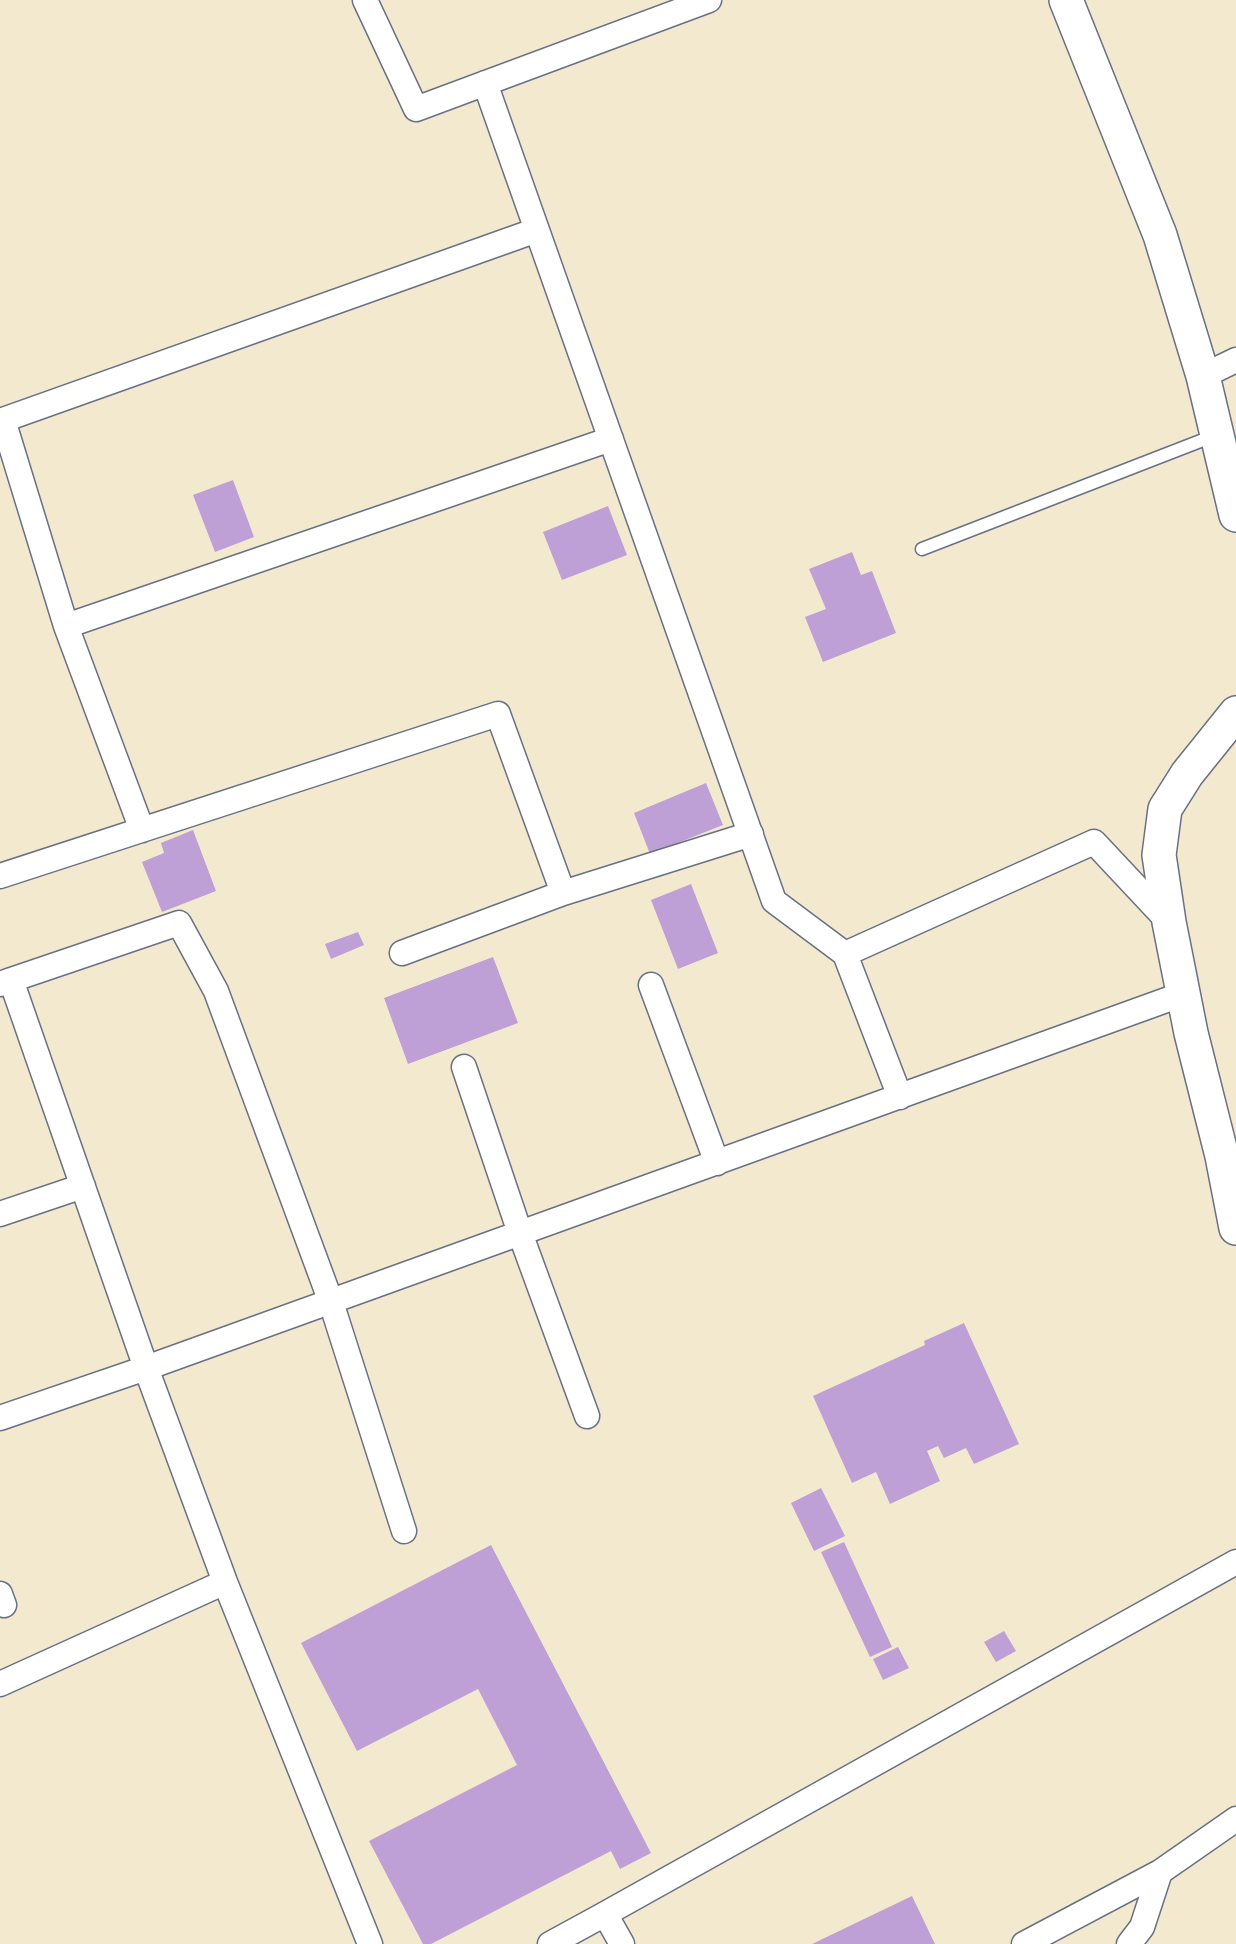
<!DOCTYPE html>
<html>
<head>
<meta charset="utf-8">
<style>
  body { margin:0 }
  canvas { display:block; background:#f3e9ce }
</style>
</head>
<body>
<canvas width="1236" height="1944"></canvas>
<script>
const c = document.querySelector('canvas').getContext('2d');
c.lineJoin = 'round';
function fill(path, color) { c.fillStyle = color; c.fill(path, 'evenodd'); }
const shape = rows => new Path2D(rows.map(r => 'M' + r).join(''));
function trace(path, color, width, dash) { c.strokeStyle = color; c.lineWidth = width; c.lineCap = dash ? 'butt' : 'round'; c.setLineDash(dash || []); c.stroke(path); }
fill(shape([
  [233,480,254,537,215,552,193,495],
  [608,506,627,555,562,580,543,532],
  [852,552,861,575,872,571,896,633,823,662,805,617,826,609,809,569],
  [706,783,723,825,650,854,634,813],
  [193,830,216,891,162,912,142,862,164,853,161,843],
  [691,884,718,953,678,969,651,900],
  [358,932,364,945,331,959,325,944],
  [493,957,518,1023,408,1064,384,998],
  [964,1323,1019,1444,974,1464,966,1448,944,1458,938,1446,927,1451,940,1481,890,1504,876,1472,852,1483,813,1396,925,1345,924,1341],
  [821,1488,845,1536,814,1551,791,1503],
  [844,1542,892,1647,870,1657,821,1552],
  [491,1545,651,1853,620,1869,611,1851,431,1944,423,1944,369,1841,517,1765,478,1689,357,1751,301,1643],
  [1004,1631,1016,1651,996,1662,984,1642],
  [898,1647,909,1668,883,1680,873,1659],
  [912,1896,935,1944,812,1944]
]), '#bfa0d6');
const lane = shape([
  [922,549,1216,435]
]);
const street = shape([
  [365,0,416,109,709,0],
  [485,83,774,901,845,954,1094,842,1169,922],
  [1203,376,1236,360],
  [3,420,66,626,142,830],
  [0,421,537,230],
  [66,626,611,439],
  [0,876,498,714,563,893,751,834],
  [402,953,563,893],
  [845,954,900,1097],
  [11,980,179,923,216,991,331,1302,404,1531],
  [0,984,11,980,146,1368,0,1418],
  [651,985,717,1163],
  [464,1067,520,1233,587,1416],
  [0,1214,83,1186],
  [0,1594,4,1605],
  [0,1684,225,1582],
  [370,1944,225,1582,146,1368,1183,994],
  [550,1944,605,1914],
  [622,1944,605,1914,1236,1562],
  [1024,1944,1160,1872],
  [1129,1944,1142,1927,1160,1872,1236,1819]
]);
const secondary = shape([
  [1066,0,1160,235,1203,376,1236,515],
  [1236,713,1187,774,1165,809,1159,855,1169,922,1191,1033,1222,1156,1236,1228]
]);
trace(lane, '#677085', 15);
trace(street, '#677085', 27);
trace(secondary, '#677085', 36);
trace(lane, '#fff', 12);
trace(street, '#fff', 24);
trace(secondary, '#fff', 33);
</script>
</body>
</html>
